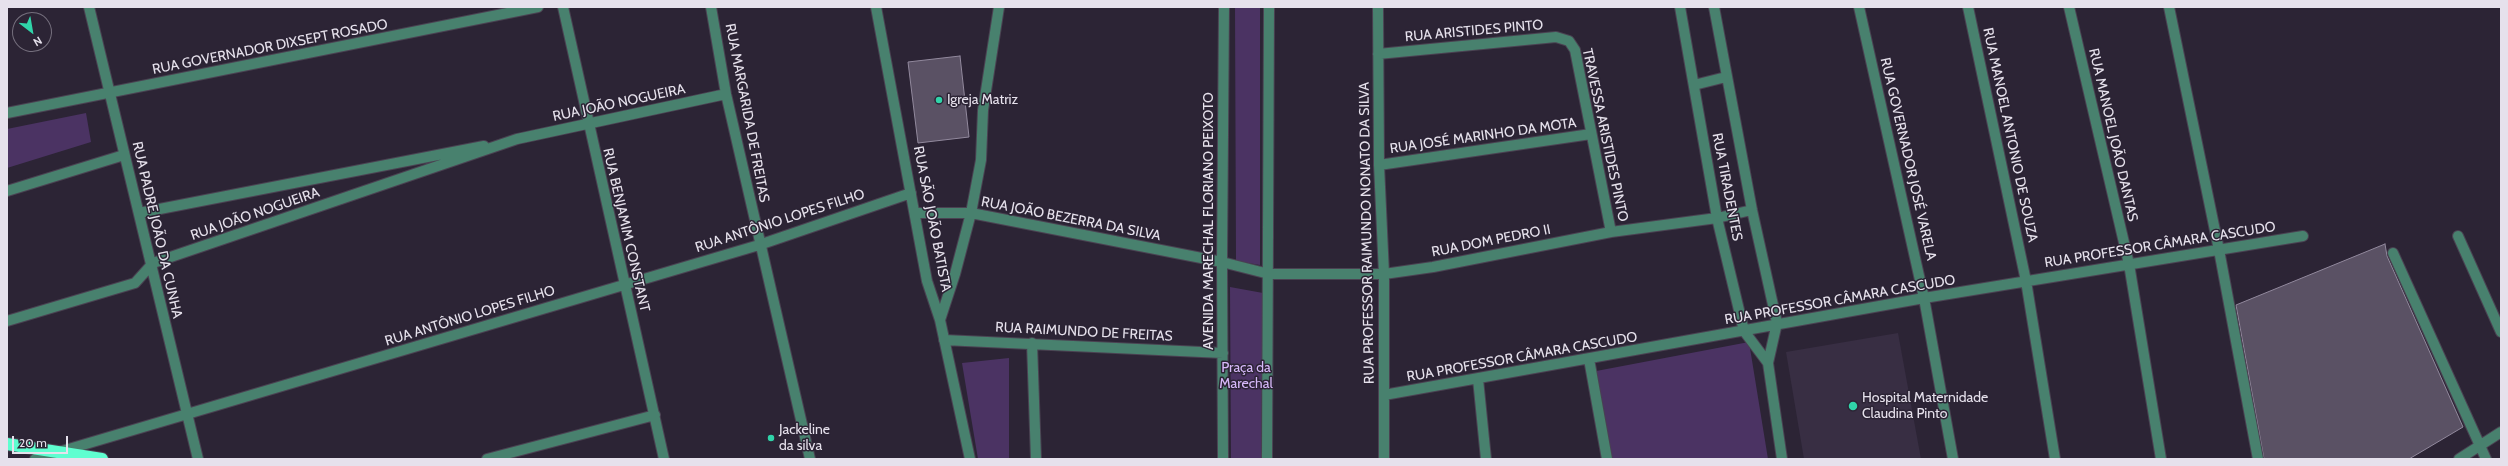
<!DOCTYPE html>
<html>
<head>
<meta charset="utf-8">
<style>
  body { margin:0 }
  #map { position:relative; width:2508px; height:466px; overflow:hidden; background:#2c2435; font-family:Cabin,sans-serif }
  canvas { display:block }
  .frame { position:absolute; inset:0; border:8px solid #e6e1ec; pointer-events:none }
  .north { position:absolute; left:12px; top:12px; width:40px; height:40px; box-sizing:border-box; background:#2c2435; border:1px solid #76707e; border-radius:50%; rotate:149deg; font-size:11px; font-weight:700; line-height:16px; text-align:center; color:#e6e1ec }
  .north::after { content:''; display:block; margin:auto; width:14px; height:18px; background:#30d4a9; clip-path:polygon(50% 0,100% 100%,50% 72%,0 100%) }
  .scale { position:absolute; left:12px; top:436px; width:56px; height:18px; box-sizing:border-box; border:2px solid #e6e1ec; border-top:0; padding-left:5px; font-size:12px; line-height:14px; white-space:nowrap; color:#e6e1ec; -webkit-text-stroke:3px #2c2435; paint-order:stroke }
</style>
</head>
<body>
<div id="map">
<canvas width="2508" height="466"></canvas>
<div class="frame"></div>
<div class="north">N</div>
<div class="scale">20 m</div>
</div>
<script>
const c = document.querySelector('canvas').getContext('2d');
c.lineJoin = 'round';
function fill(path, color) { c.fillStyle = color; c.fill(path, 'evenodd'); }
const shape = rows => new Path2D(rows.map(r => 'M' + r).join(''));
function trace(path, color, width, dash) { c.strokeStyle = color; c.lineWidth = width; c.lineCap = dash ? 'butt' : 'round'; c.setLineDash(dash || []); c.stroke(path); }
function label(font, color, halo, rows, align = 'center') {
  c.font = font + ' Cabin,sans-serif'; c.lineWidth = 3; c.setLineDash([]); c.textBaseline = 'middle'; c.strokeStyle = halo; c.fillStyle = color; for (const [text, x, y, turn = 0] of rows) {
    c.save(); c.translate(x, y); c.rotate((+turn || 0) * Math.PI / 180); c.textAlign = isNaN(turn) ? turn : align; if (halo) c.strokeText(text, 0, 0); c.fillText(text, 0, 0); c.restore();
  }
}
fill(shape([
  [1898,333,1921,459,1804,459,1786,352]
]), '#382e43');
fill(shape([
  [1235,7,1260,7,1260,265,1236,261],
  [86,113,91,142,7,168,7,129],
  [1230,287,1263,293,1261,459,1231,459],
  [1749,342,1768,459,1608,459,1591,372],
  [1009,358,1009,459,978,459,962,363]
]), '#4b3363');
const building = shape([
  [960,56,969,137,918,143,908,62,960,56],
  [2385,244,2387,256,2463,427,2409,459,2264,459,2236,305,2385,244]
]);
fill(building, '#5a5164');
trace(building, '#92899d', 1);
const minor = shape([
  [89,7,198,459],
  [563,7,664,459],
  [711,7,726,94,810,459],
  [876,7,927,281,940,320,970,459],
  [1378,7,1379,165,1384,274,1384,459],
  [1680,7,1717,218,1744,331,1768,363],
  [1714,7,1752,210,1777,323,1768,363,1782,459],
  [1859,7,1924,298,1953,459],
  [1968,7,2026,281,2055,459],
  [2069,7,2129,264,2161,459],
  [2169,7,2219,250,2258,459],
  [1378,54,1556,37,1569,41,1575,50,1611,232],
  [1694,85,1726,77],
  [7,113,538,7],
  [1379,165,1591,134],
  [7,191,124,155],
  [139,213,484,146],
  [915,213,971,213,1222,262,1269,274,1384,274,1433,267,1611,232,1717,218,1752,210],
  [2458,236,2501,332],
  [2393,253,2486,459],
  [940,320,955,274,971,213,981,160,983,110,999,7],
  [7,321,135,283,153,263,517,139,726,94],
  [944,340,1223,353],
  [1032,343,1036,459],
  [1589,359,1607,459],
  [1478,379,1486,459],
  [1384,395,1924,298,2303,236],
  [35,459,759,245,911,193],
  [487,459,655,415],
  [1223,459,1222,262,1224,7],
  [1267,459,1269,7],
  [2459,459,2501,432]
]);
const highway = shape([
  [7,444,102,459]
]);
trace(minor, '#4a4252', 12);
trace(highway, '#4a4252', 14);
trace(minor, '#48816e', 10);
trace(highway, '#5ffed0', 12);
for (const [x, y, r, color] of [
  [939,100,4,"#30d4a9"],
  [1853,406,5,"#30d4a9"],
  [771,438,4,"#30d4a9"]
]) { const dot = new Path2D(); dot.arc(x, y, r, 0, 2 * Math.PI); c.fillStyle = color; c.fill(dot); trace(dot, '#2c2435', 1.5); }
label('14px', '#e6e1ec', '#2c2435', [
  ["RUA ARISTIDES PINTO",1474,31,-5],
  ["RUA GOVERNADOR DIXSEPT ROSADO",270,47,-11],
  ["RUA JOÃO NOGUEIRA",619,103,-12],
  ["RUA MARGARIDA DE FREITAS",747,113,79],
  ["TRAVESSA ARISTIDES PINTO",1605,135,78],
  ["RUA MANOEL ANTONIO DE SOUZA",2010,135,78],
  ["RUA MANOEL JOÃO DANTAS",2113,135,77],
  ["RUA JOSÉ MARINHO DA MOTA",1483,136,-8],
  ["RUA GOVERNADOR JOSÉ VARELA",1908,159,77],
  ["RUA TIRADENTES",1727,187,79],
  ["RUA JOÃO NOGUEIRA",255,214,-19],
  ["RUA SÃO JOÃO BATISTA",932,219,79],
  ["RUA JOÃO BEZERRA DA SILVA",1071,219,11],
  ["RUA ANTÔNIO LOPES FILHO",780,221,-18],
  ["AVENIDA MARECHAL FLORIANO PEIXOTO",1209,221,-90],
  ["RUA PADRE JOÃO DA CUNHA",157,230,77],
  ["RUA BENJAMIM CONSTANT",626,230,77],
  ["RUA PROFESSOR RAIMUNDO NONATO DA SILVA",1367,233,-91],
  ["RUA DOM PEDRO II",1491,241,-11],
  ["RUA PROFESSOR CÂMARA CASCUDO",2160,245,-9],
  ["RUA PROFESSOR CÂMARA CASCUDO",1840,300,-10],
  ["RUA ANTÔNIO LOPES FILHO",470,316,-17],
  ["RUA RAIMUNDO DE FREITAS",1084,332,3],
  ["RUA PROFESSOR CÂMARA CASCUDO",1522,357,-10]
]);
label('14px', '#e6e1ec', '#2c2435', [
  ["Igreja Matriz",947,100],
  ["Hospital Maternidade",1862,398],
  ["Claudina Pinto",1862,414],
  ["Jackeline",779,430],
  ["da silva",779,446]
], 'left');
label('14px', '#d7b9fa', '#2c2435', [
  ["Praça da",1246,368],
  ["Marechal",1246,384]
]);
</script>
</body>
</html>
